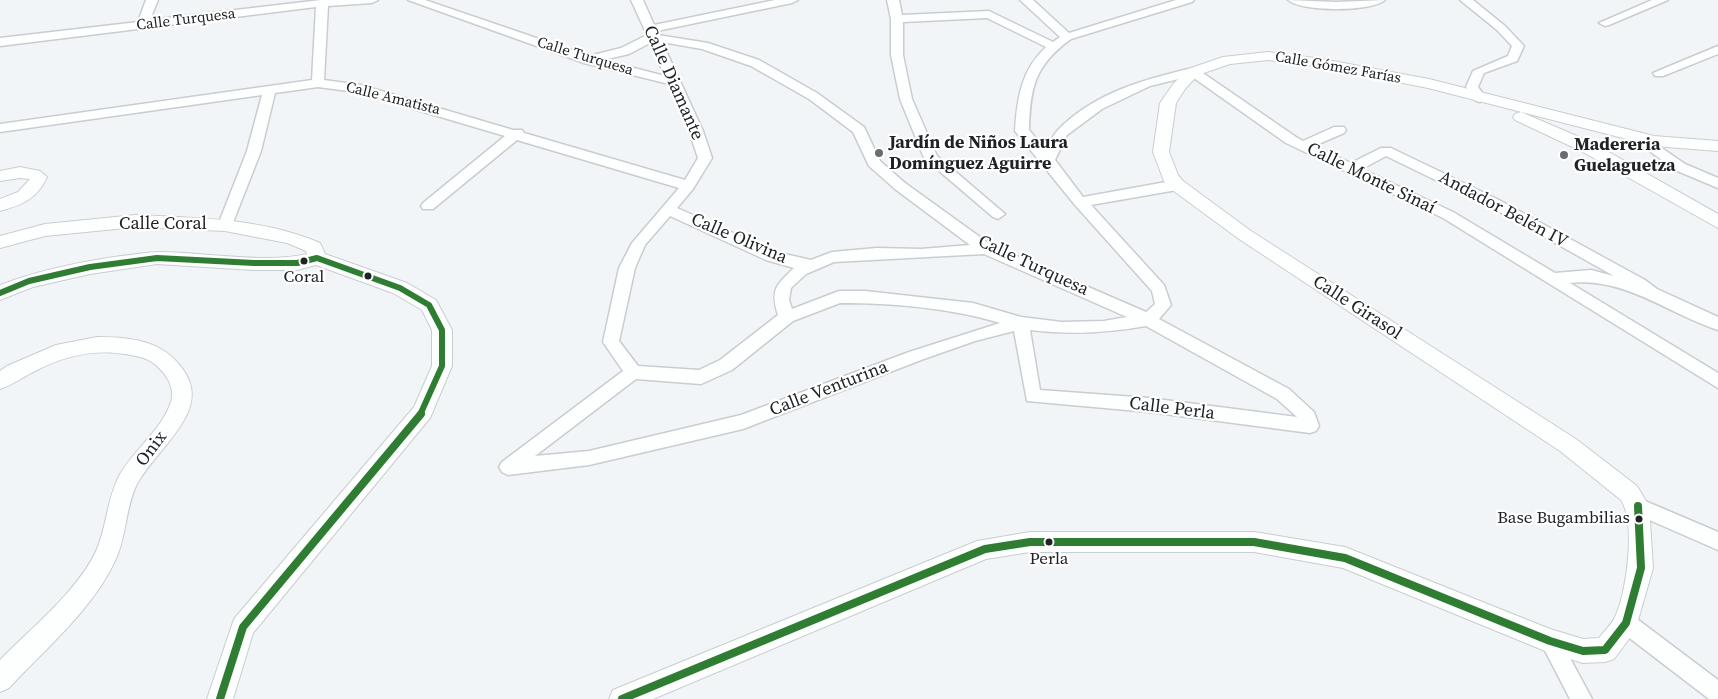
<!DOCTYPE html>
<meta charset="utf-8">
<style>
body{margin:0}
canvas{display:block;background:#f2f5f8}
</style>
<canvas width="1718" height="699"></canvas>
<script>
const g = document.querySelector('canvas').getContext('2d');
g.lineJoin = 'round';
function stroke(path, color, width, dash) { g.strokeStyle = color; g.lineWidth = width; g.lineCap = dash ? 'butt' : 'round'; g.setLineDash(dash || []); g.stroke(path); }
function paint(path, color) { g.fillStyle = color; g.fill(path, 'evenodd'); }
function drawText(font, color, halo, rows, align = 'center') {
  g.font = font + ' "Source Serif 4",serif'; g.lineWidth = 4.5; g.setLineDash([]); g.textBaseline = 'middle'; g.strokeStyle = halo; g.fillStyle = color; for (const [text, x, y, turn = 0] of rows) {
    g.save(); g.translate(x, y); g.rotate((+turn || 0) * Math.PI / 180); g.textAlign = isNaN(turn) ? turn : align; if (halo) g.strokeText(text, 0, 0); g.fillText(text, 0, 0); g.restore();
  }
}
const minor = new Path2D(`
 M146,0h12l-8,20 171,-20h57l-6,3 -44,3 -4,74 37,5 152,45h9l2,3 161,47 13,-22 -9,-27 -20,-47 -85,-21 -176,-63h17l164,56 32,-8 26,-13 -16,-35h12l11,25 121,-25h23l-6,3 -135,28 1,4 50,8 51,17 58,33 47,34 16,34 25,22 86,62 155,67 9,-8 -3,-13 -77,-86 -60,-74c2,-32 6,-61 31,-84l-59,-29 -84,4v33l9,44 25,57 68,58 -7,5 -5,-2 -69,-59 -24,-59 -9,-44v-36l-4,-19h12l3,15 87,-4 64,31 7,-5 -40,-37h13l36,33 107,-33h18l-2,2 -121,37c-36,26 -41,48 -42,91l17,20c4,-6 7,-15 12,-20 36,-37 87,-51 135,-62l4,1 99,68 7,4 31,-14h10l2,3 -2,3 -30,13 37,17 30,-15h10l108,52 146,80 12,9 61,28v13c-50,-16 -92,-53 -148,-47l148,90v15l-275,-170 -157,-75 -95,-67 -41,10 -48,23 -35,26 -12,25 28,37 94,-17 5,2 2,3 -7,5 -86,15 73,80 7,20 -12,14 130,70 25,23 5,14 -3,5 -6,2 -161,-21 -122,-11 -13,-70 -39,10 -54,19 -178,69 -154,36 -81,10 -6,-3 -3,-5 3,-5 121,-91 -20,-29 16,-74 13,-25 47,-55 -162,-48 -84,69h-10l-2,-3 2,-3 82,-67 -149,-44 -38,-5 -43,6 -14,58 -29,74 -7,5 -7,-5 29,-74 15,-56 -262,37v-8l312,-44 4,-73 -316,39v-8l138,-16zM662,42l40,7 49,17 58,33 44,33 16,34 26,23 75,56 -49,4 -44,-1 -45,4 -21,8 -35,-8 -99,-44 16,-19 19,-31 -9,-27zM650,43l15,33 -62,-16 26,-6zM1386,156l103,50 125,70 -23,-6 -36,3 -102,-61 -91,-43zM670,216l96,44 28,8c-18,17 -24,22 -16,47l-58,45 -21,10 -61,-4 -19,-25 16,-73 10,-23zM984,254l143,63 -23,4 -42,1 -41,-5 -48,-14 -108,-12h-26l-47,18 -3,-9 2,-12 15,-14 28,-12zM840,303c51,0 111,5 160,20l-91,29 -168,63 -152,36 -54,5 101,-77 65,5 31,-14 61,-49zM1146,326l131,73 20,18 -148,-19 -109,-8 -10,-60c40,5 76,3 116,-4z
 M1288,0l48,2 49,-2c-13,12 -84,12 -97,0z
 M1460,0h13l32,26 19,20 -7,15 -33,12 -6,14 8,11 -6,4 -4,-1 -10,-14 7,-16 35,-15 4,-10 -15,-16z
 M1652,0h16l-59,25 -4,1 -6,-3z
 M1718,46v8l-55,22h-8l-2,-3z
 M1640,133l45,31 33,14v10l-43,-18 -40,-30 -2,-3 2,-3z
 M1638,498l80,34v18l-87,-38 -2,-6 2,-6z
 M1626,613l7,3 85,64v19h-9l-90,-69 -3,-7 3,-7z
 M1550,631l7,3 35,65h-22l-30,-58 3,-7z`);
const tertiary = new Path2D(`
 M1268,52l54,7 107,20 225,57 64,5v10l-64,-5 -226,-58 -106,-21 -54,-7 -38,4 -32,11 -13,14 -9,14 -7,49 9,23 5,6 68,50 325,208 61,47 12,20 4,62 -18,63 -21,28 -9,3 -22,1 -33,-10 -207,-85 -89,-16h-224l-44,7 -333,140h-44l4,-9 364,-149 53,-9h224l91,15 205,82 33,10 16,-1c5,-7 13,-14 16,-21 12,-25 21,-94 6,-117l-61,-49 -321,-212 -68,-50 -7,-8 -11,-29 7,-49 14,-20 14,-14 35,-12z
 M1521,112l72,31 125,71v14l-137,-77 -66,-31 -2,-3 2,-3z
 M20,167l20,4 7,6c-10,22 -25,28 -47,34v-12l18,-7 12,-13 -10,-1 -20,3v-10z
 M136,215c62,3 126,3 184,28l5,11 82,29 29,17 16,30v36l-22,52 -177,215 -20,66h-26l27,-80 180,-212 18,-41v-36l-10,-20 -29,-17 -77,-28 -19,5h-43l-97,-6 -67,10 -57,13 -33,13v-15c39,-15 80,-23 121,-29 13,-1 26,-4 38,-4 43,0 107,12 148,2l-1,-3 -19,-8 -62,-12 -89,-4 -91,9 -45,12v-12l45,-12z
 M97,337c37,0 69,4 89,37 9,16 7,31 -2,46 -13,23 -34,41 -47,64 -12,24 -10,53 -22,77 -23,49 -69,87 -106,127l-9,4v-32c31,-32 79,-70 97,-111 10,-24 10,-50 22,-73 14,-26 42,-45 52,-74 4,-13 -3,-25 -12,-34 -9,-10 -21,-12 -34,-14 -31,-5 -61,2 -88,16 -13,6 -24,15 -37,19v-18l7,-5 49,-21z`);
stroke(minor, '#cacdd0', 3);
stroke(tertiary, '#cacdd0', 2);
paint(minor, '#fdfefe');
paint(tertiary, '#fdfefe');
stroke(new Path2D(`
 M0,293l29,-12 61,-14 67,-9 97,5h43l20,-5 83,30 29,17 13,25v36l-22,49`), '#2e7d32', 6);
stroke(new Path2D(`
 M220,699l23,-72 178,-213
 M622,699l363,-150 45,-7h224l91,16 205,83 33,10 22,-1 21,-27 15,-55 -3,-62`), '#2e7d32', 8);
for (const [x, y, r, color] of [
 [879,153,5,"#6a6c6f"],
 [1564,155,5,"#6a6c6f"],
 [304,261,4.5,"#202325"],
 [368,276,4.5,"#202325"],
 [1639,519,4.5,"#202325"],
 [1049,542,4.5,"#202325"]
]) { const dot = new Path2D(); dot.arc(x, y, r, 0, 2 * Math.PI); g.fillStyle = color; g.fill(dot); stroke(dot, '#fff', 2); }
drawText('15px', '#202325', '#fff', [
 ["Calle Turquesa",186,20,-7],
 ["Calle Turquesa",585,57,17],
 ["Calle Gómez Farías",1338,68,10],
 ["Calle Amatista",393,99,14]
]);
drawText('17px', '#202325', '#fff', [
 ["Coral",304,278],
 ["Base Bugambilias",1630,519,"right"],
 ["Perla",1049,560]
]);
drawText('18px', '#202325', '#fff', [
 ["Calle Diamante",673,83,66],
 ["Calle Monte Sinaí",1371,179,26],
 ["Andador Belén IV",1503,210,28],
 ["Calle Coral",163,224],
 ["Calle Olivina",739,239,23],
 ["Calle Turquesa",1033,266,25],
 ["Calle Girasol",1357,308,33],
 ["Calle Venturina",829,389,-21],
 ["Calle Perla",1172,409,7],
 ["Onix",152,449,-53]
]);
drawText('bold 18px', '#202325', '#fff', [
 ["Jardín de Niños Laura",889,143],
 ["Domínguez Aguirre",889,164],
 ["Madereria",1574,145],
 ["Guelaguetza",1574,166]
], 'left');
</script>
